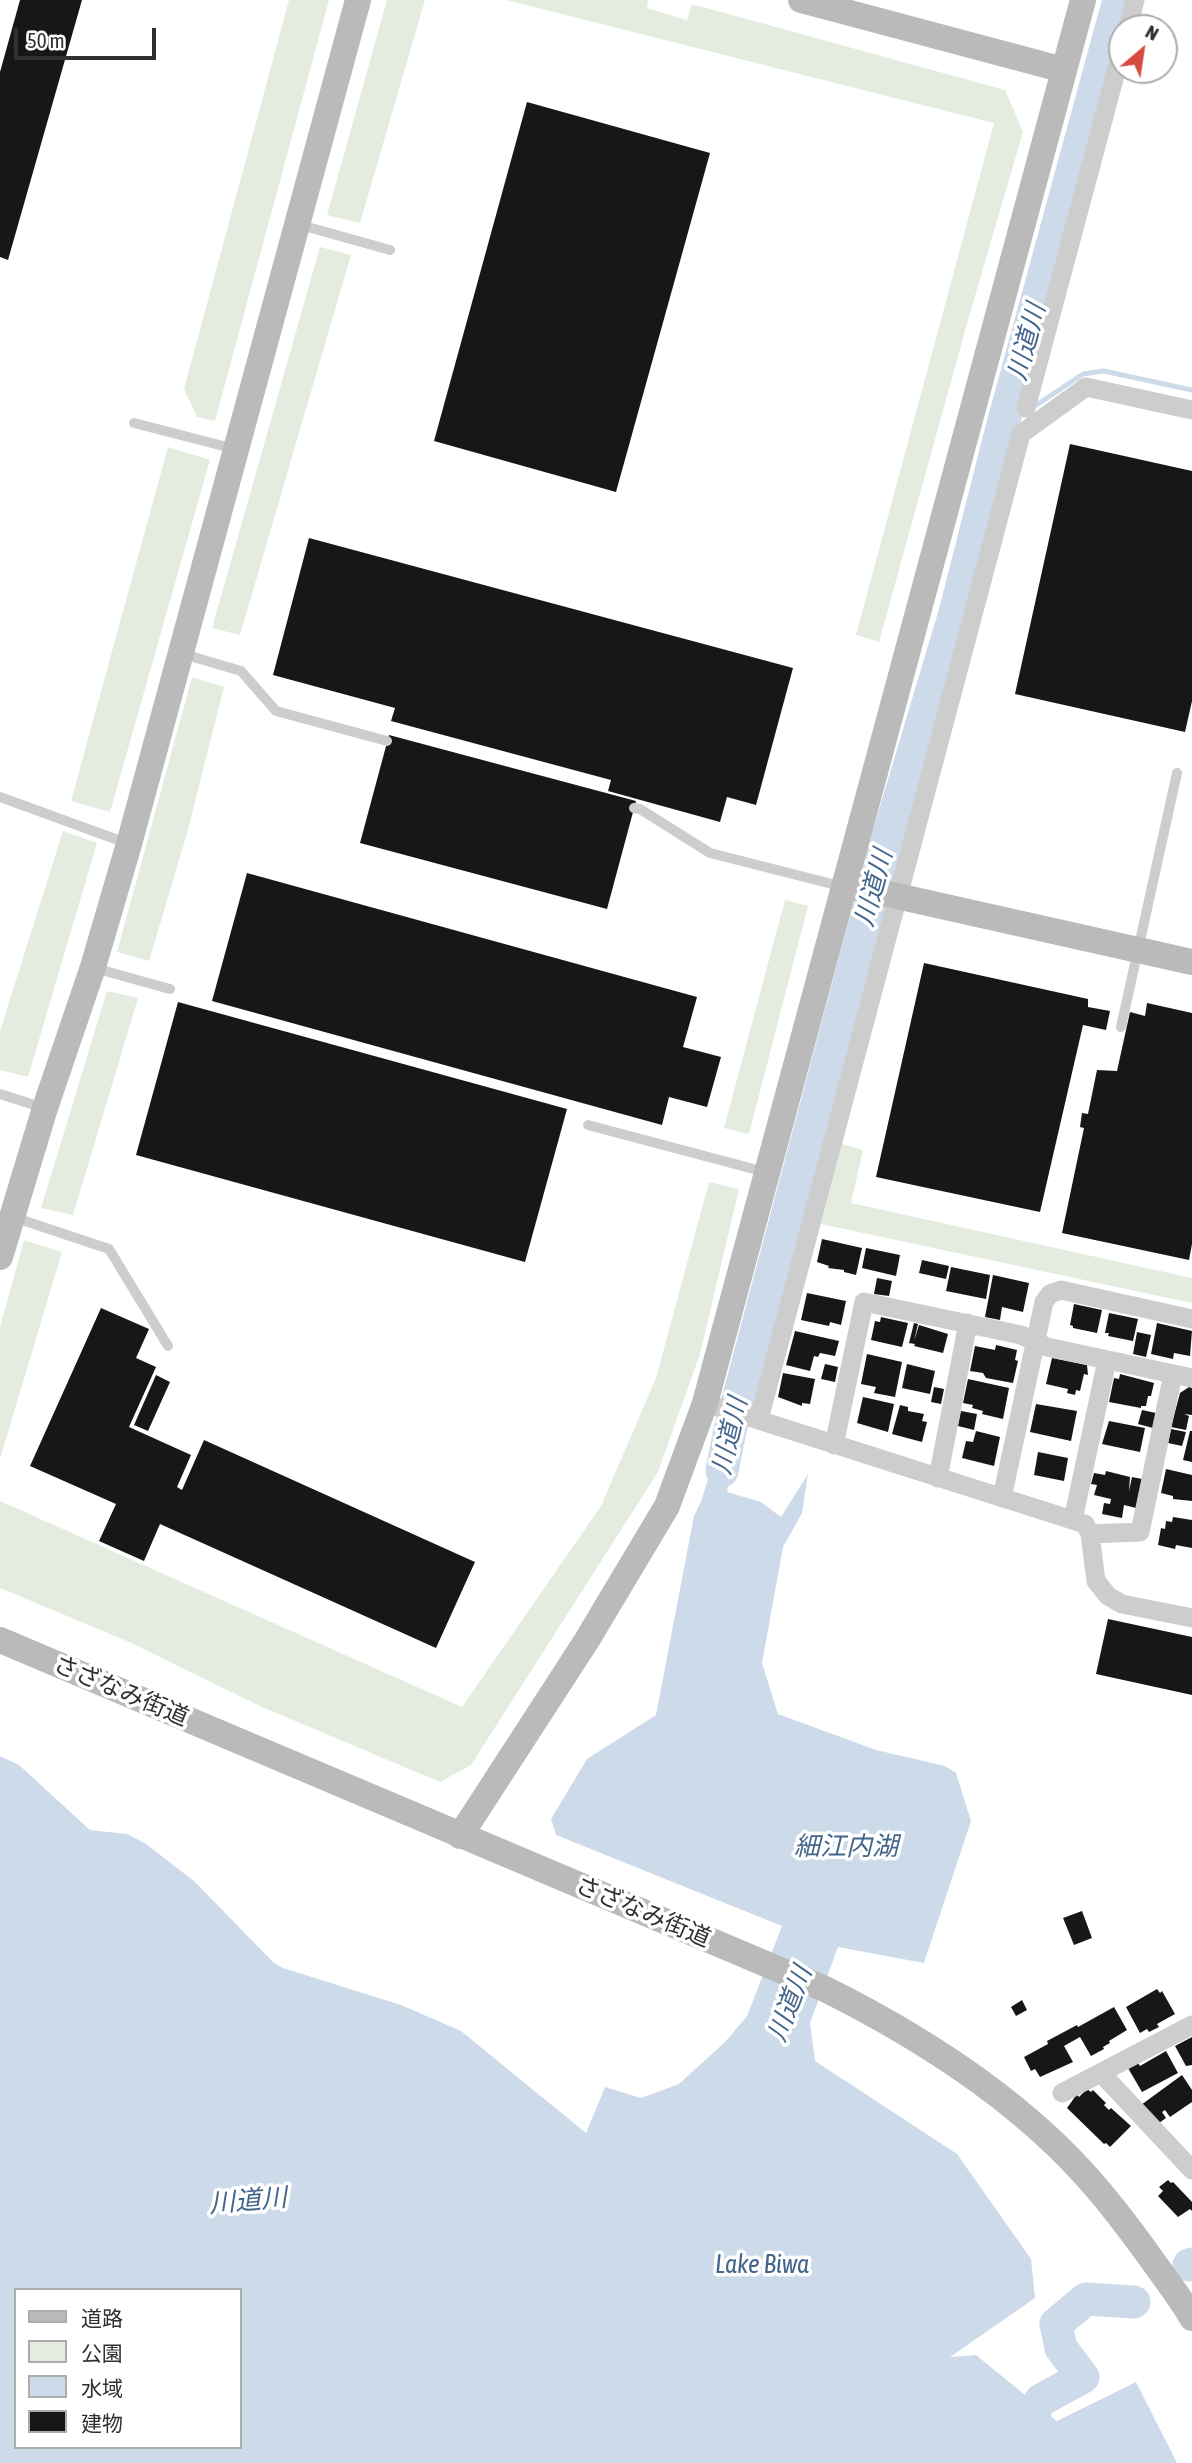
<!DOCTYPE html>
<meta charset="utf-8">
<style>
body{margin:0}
#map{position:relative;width:1192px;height:2463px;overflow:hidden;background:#fff;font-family:"Asap Condensed","Noto Sans JP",sans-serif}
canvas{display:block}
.legend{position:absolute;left:14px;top:2288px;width:228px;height:161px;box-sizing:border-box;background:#fff;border:2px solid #acacac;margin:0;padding:9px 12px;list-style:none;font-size:21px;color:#303030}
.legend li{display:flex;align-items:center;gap:14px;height:35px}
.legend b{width:35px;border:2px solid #acacac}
.north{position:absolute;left:1108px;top:14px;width:70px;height:70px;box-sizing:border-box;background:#fff;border:2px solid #acacac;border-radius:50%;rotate:29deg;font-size:19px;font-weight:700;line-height:28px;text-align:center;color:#303030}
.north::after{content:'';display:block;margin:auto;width:24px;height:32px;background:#d74b41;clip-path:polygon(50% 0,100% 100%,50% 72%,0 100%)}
.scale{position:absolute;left:14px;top:28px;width:142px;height:32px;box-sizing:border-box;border:4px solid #303030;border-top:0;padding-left:9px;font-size:21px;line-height:24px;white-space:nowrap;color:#303030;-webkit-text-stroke:5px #fff;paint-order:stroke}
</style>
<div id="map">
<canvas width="1192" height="2463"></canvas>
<ul class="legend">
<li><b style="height:9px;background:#bababa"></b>道路</li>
<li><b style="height:19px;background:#e4ecdf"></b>公園</li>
<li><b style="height:19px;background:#cddaea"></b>水域</li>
<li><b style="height:19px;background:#171717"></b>建物</li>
</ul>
<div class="north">N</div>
<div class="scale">50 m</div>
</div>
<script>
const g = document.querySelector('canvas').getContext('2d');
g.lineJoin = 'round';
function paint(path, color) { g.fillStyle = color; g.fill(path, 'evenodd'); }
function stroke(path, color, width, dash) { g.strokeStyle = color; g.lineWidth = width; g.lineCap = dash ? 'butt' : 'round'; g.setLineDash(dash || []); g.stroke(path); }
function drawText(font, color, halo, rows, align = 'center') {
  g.font = font + ' "Asap Condensed","Noto Sans JP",sans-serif'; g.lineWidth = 7; g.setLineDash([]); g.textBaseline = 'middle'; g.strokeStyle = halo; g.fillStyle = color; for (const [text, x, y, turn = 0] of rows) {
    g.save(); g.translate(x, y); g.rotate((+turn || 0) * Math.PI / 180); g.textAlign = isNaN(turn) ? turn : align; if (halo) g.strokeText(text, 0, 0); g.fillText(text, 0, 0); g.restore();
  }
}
paint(new Path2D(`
 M289,0h40l-114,421 -18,-4 -13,-28z
 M387,0h38l-65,223 -33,-8z
 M506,0h142l-1,8 40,12 5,-16 313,86 18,42 -55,188 -89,322 -23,-7 138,-512z
 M320,247l31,8 -111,380 -28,-7z
 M168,447l42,13 -100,352 -39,-11z
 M192,677l32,10 -36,143 -39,131 -32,-9z
 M63,831l34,12 -69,234 -28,-7v-39z
 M785,900l23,6 -59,228 -25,-6z
 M107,991l31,7 -65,217 -32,-7z
 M842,1144l21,6 -12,53 341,75v25l-371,-79z
 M709,1182l30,7 -39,165 -42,118 -187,293 -31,17 -178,-75 -133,-65 -129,-54v-87l462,206 139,-201 55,-128z
 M24,1240l38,12 -62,207v-132z`), '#e4ecdf');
paint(new Path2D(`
 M724,1425l15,3 -12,64 34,10 20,15 27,-43 -6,39 -19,34 -21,116 16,51 98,36 69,16 11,7 15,48 -47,142 -86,-16 -28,76 5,38 142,93 74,105 4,39 -85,59 26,-2 81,66 79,-39 41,81h-1177v-707l19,9 71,65 37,4 19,10 48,37 79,81 10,6 118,37 60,26 125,102 19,-46 36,11 38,-14 46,-42 22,-26 35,-90 -226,-91 -5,-16 36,-60 69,-44 38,-199 8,-17zM16,2290h224v157h-224z`), '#cddaea');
stroke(new Path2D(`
 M1032,408l51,-34 21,-3 88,19
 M1002,428l22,-15`), '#cddaea', 5);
stroke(new Path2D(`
 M722,1471l8,-41 158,-593 67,-224 47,-185 117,-428
 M1189,2265l3,-1
 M1010,2437l8,-1 23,-36 42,-23 -22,-29 -5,-24 30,-25 48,3`), '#cddaea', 33);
paint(new Path2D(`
 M20,0h62l-74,260 -8,-3v-185z
 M527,102l183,51 -94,339 -182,-51z
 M1070,444l122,27v230l-7,31 -170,-38z
 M309,538l484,130 -37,137 -29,-8 -7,25 -112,-31 3,-11 -220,-59 4,-13 -122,-33z
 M389,735l247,66 -29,108 -247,-66z
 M247,873l450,124 -14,50 38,10 -14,50 -38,-10 -7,28 -450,-124z
 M924,963l164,36v8l22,4 -4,19 -23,-5 -43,187 -164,-35z
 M178,1002l389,107 -42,153 -389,-107z
 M1147,1003l45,10v231l-3,16 -127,-27 22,-105 -4,-1 2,-14 6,1 9,-44 20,1 13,-59 15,4z
 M822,1239l40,9 -6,27 -12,-3v-2l-16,-2 1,-2 -12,-4z
 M866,1248l34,7 -4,21 -34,-8z
 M922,1260l27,6 -3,13 -27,-6z
 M951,1267l39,8 -4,24 -40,-8z
 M993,1275l36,8 -6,29 -21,-5 -2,13 -15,-3z
 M877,1278l15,3 -3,15 -15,-2z
 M807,1293l39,8 -5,24 -11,-3 -1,4 -28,-6z
 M1074,1304l28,6 -5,23 -24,-5v-2l-3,-1z
 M101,1308l48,21 -13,29 20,9 -27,60 62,28 -14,32 5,3 22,-50 271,122 -39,86 -276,-124 -16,37 -45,-20 17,-37 -86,-38z
 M1109,1313l29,6 -5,22 -25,-5 1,-3h-4z
 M881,1317l27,6 -6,24 -31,-7 4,-19 5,1z
 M914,1323l4,1 -4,17 5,-16 29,9 -5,19 -29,-7 1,-2 -6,-1z
 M1157,1323l35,8 -2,25 -16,-3 -1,6 -22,-5z
 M795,1331l44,10 -4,15 -15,-3 -2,4 -4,-1 -4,15 -24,-6z
 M1137,1332l14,3 -5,22 -13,-3z
 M996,1345l21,5 -2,10 3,1 -5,22 -27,-5 -3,-5 -13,-2 5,-25 20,4z
 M867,1354l35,8 -7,35 -21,-4 2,-6 -15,-3z
 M1052,1358l35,7 1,10 -4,-1 -4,17 -4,-1 -1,5 -8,-2 1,-4 -22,-5z
 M825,1364l13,3 -3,15 -14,-3z
 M907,1364l28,7 -5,23 -28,-6z
 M783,1373l32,6 -5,25 -8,-1v3l-24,-9z
 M1120,1374l34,9 -3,13h-3l-2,10h-5v2l-32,-6 5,-24 5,1z
 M156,1375l14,7 -22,49 -14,-6z
 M968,1379l41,9 -6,31 -21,-5 1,-3 -11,-3 1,-3 -10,-2z
 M934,1387l10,2 -3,15 -10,-2z
 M1189,1387l3,1v27l-8,-1 5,2 -3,14 -15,-3 9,-34z
 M863,1397l31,7 -6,28 -31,-9z
 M1036,1404l41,7 -6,30 -41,-9z
 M900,1405l8,2v4l16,3 -2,7 5,1 -5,20 -30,-8z
 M1142,1410l14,3 -3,15 -15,-4z
 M961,1411l16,3 -3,16 -16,-4z
 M1109,1421l36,7 -5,24 -38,-8z
 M1171,1429l15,3 -4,14 -14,-3z
 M976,1431l24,6 -6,29 -32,-8 4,-17 7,1z
 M1190,1431h2v31l-9,-2z
 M1038,1452l30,6 -4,23 -30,-6z
 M1166,1469l26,6v26l-19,-2v-3l-12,-3z
 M1106,1471l24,6 -1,14 3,-14 10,2 -6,29 -12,-3 -2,13 -20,-4 2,-11 6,1 1,-5 -17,-4 3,-10 -6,-1 3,-11 11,2z
 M1173,1517l19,3v28l-16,-3 -1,4 -17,-4 3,-17 4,1 1,-8 6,1z
 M1108,1619l84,18v58l-96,-21z
 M1082,1911l10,27 -18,7 -11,-27z
 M1157,1989l3,4 2,-2 13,23 -18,10 2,3 -10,5 -2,-3 -7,4 -14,-26z
 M1022,2000l5,10 -11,6 -5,-9z
 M1114,2007l13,23 -18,11 1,2 -7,4 1,2 -13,7 -11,-19 -16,9 9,16 -33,15 -5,-8 -4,2 -7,-14 24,-13 -1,-3 30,-16 1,2z
 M1192,2037v28l-6,1 -11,-20z
 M1166,2051l12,22 -36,19 -14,-24 10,-5 2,3z
 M1182,2075l10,15v12l-22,15 -5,-7 -3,2 4,6 -7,5 -18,-18z
 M1087,2089l4,3 2,-2 13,13 -2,2 5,5 2,-2 20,18 -21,21 -4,-4 -2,1 -37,-36 10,-14 2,3z
 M1168,2180l3,3 2,-1 19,20v9l-2,-2 -12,8 -20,-21 5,-5 -4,-4z`), '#171717');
stroke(new Path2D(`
 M297,224l93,26
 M134,423l101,26
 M180,653l61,18 35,40 111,30
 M0,797l129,47
 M634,808l6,1 70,44 134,34
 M94,968l76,21
 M1121,1027l56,-254
 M0,1094l44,14
 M588,1125l177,47
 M13,1217l96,32 59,97`), '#cdcdcd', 10);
stroke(new Path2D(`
 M1128,28l7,-28
 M1026,408l96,-359
 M705,1403l380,121 5,10 6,47 12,15 14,8 70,14
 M759,1419l262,-985 65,-47 106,23
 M834,1445l30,-143 157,33 26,12 145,31
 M938,1478l30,-155
 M1002,1498l42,-196 6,-8 11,-4 131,29
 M1073,1520l34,-160
 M1090,1534l50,-2 33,-158
 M1101,2073l91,97
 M1062,2093l130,-68`), '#cdcdcd', 19);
stroke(new Path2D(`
 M801,0l263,70
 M845,887l16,1 331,74
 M0,1257l45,-149 48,-141 36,-123 229,-844
 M0,1640l825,349c98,49 197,112 269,196 20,23 38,47 56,72 14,20 30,40 42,61
 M460,1836l127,-196 80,-134 38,-103 378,-1403`), '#bababa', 26);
drawText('24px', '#303030', '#fff', [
 ["さざなみ街道",121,1691,23],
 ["さざなみ街道",643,1912,23]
]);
drawText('italic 26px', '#44668c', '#fff', [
 ["川道川",1027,342,-75],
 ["川道川",874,888,-75],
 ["川道川",730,1436,-77],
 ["細江内湖",846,1847],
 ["川道川",790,2004,-69],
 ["川道川",248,2201,-5],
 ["Lake Biwa",762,2265]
]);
</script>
